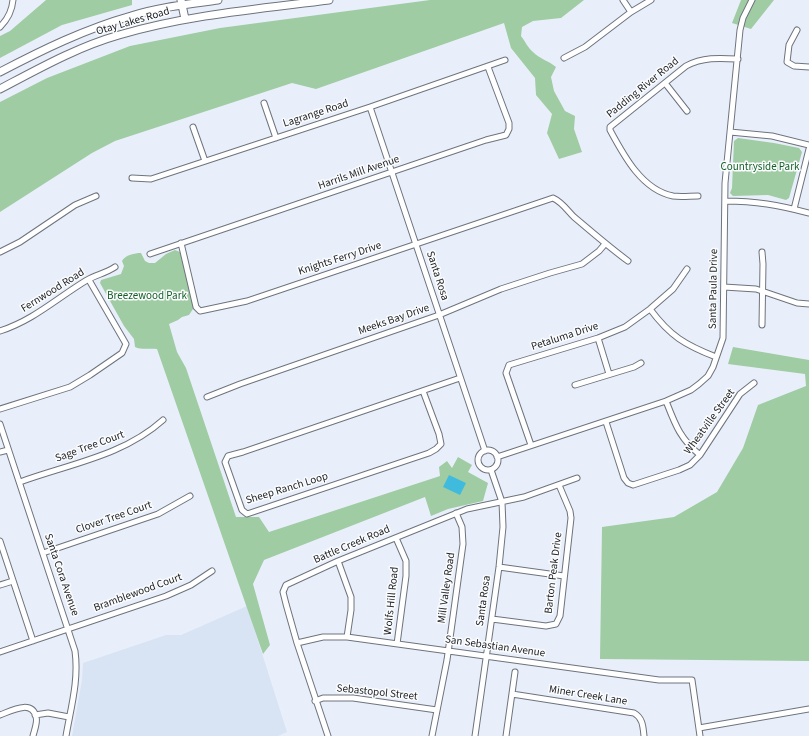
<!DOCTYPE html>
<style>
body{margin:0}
canvas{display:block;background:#e8effa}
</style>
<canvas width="809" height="736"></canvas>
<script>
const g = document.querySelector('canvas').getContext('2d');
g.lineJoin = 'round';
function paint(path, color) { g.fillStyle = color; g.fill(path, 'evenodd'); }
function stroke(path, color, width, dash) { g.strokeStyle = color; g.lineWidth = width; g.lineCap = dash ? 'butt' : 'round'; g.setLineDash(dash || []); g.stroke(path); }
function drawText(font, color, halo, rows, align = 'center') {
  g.font = font + ' "Source Sans 3",sans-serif'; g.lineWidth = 3; g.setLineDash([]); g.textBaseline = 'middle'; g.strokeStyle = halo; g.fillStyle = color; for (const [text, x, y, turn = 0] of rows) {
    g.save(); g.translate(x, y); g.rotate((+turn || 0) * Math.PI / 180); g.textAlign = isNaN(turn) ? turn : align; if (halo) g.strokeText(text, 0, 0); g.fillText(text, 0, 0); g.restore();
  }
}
paint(new Path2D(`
 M247,606l40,126 -9,4h-206l10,-56 1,-17 83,-28h15z`), '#d8e4f4');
paint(new Path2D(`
 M46,0h86v5l-70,20 -62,33v-22l10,-5z
 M430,0h154l-23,18 -28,3 -11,6 -1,9c4,5 7,12 12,16 7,7 16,9 23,15l-5,10 3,14 11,20 10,5 -1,13 8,23 -23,7 -12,-26 5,-19 -16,-19 -1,-17 -24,-30 -7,-25 -188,66 -24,-6 -177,58 -23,12 -92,59v-110l47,-24 83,-32 90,-18z
 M741,0h33l-23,29 -19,-6z
 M738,138l36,5 25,5 3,4 -13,46 -3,2 -18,-5 -35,1 -3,-3 2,-5 2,-47z
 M175,250l5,2 14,54 -1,3 -4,6 -7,2 -4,3 -9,4 8,28 9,16 50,149h23l10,15 171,-56 -1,-9 8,-6 5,7 6,-11 14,8 -4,7 20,11 -5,18 -35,8 -17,7 -6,-19 -161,63 -11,24 17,61 -7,9 -106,-305c-7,-1 -16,1 -22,-2l-1,-8 -10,-13 -24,-43 1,-3 20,-6 3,-8 -2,-5c3,-6 13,-8 19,-8l4,8 4,2h6l11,-9z
 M733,347l76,13v301l-209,-2 2,-132 72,-10 43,-25 26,-44 15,-43 48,-19 -1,-12 -77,-10z`), '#a0cca4');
paint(new Path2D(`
 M449,475l17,8 -6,12 -17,-8z`), '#40bbdd');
const minor = new Path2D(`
 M623,0l8,12
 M0,27c8,-8 12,-16 13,-27
 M797,30l-8,15 -2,17 7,4 15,1
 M564,58l21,-11 46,-35 20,-12
 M665,83l22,28
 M264,103l12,35
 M370,107l115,344
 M193,127l12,34
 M730,132l42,4 37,9
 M132,178l19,1 219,-72 135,-47
 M698,196c-8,0 -17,1 -25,0 -31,-6 -49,-40 -63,-66v-3l76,-61c17,-9 33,-8 52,-7
 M725,201c31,0 53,4 84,12
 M794,209l15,-60
 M181,243l15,64 4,4 47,-10 306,-103c9,4 14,12 21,19 18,15 35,30 54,44
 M0,252l20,-10 55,-37 21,-9
 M150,254l336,-114 20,-5 3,-6v-6l-21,-56
 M724,287l32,2 41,14 12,1
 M650,309c20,27 35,36 66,48
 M762,325l1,-61 -1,-12
 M0,331c34,-11 57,-33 87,-51 9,-5 19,-7 28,-13
 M598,338l11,36
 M575,385l59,-18 7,-4
 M423,391l16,43 2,10 -5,5 -7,4 -182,61 -5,-4 -17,-48 3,-6 15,-4 217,-74
 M207,397l33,-13 199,-69 62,-26 49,-16 32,-9 17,-13 6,-7
 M666,401c9,23 14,38 34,54
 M0,409l70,-22 20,-12 32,-22 4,-9 -37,-64
 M606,422l18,56 4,5 5,2 46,-15 11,-5 10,-10 40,-61 14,-11
 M0,424l75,227c4,29 -4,56 -9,85
 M531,445l-25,-72 3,-8 89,-27 27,-11 25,-18 23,-20 14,-20
 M478 460a10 10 0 1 1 20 0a10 10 0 1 1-20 0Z
 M0,452l8,-2
 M497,457l169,-56 25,-11 8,-6 9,-8 5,-9 10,-29 2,-155 15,-153 3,-12 9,-18
 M20,482c49,-18 103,-26 143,-62
 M396,538l10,23v15l-9,68
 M0,541l33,100
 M43,553l115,-39 32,-18
 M338,561l13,36v13l-4,27
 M499,567l65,9
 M0,585l13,-4
 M492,619l54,7 10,-2 4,-8 11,-98 -1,-7 -11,-26
 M297,643l26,-6h24l312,43h33l8,56
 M0,652l166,-56 25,-11 21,-14
 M512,694l122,19c9,5 9,14 10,23
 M315,701l8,-3h30l84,12
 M0,715c11,-4 32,-16 36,2 2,5 -2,14 -3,19
 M35,715l13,-2 21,4
 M699,728l110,-19
 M328,736l-31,-93 -11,-39 -3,-12 3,-7 52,-24 129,-52 57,-12 53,-19
 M432,736l15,-76 16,-116 -1,-17 -6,-14
 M475,736l24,-169 4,-40 -1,-25 -11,-32
 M506,736l9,-64`);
const major = new Path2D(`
 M181,0l4,19
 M0,72c42,-22 85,-43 131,-56 29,-9 58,-12 87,-16
 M0,89c38,-20 77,-42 119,-54 68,-20 139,-26 210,-35`);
stroke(minor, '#6e747d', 7);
stroke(major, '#6e747d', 9);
stroke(minor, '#fff', 5);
stroke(major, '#fff', 7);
drawText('11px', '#212427', '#fbfcfe', [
 ["Otay Lakes Road",133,22,-16],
 ["Padding River Road",643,88,-39],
 ["Lagrange Road",316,114,-18],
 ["Harrils Mill Avenue",359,173,-19],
 ["Knights Ferry Drive",340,259,-18],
 ["Santa Rosa",437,276,72],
 ["Santa Paula Drive",714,289,-89],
 ["Fernwood Road",53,291,-32],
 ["Meeks Bay Drive",394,320,-19],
 ["Petaluma Drive",565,337,-18],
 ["Wheatville Street",710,422,-54],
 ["Sage Tree Court",90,447,-20],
 ["Sheep Ranch Loop",287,489,-17],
 ["Clover Tree Court",114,518,-19],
 ["Battle Creek Road",352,545,-23],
 ["Barton Peak Drive",554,573,-83],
 ["Santa Cora Avenue",61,575,71],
 ["Mill Valley Road",447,588,-82],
 ["Bramblewood Court",138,593,-20],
 ["Wolfs Hill Road",392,601,-84],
 ["Santa Rosa",484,601,-82],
 ["San Sebastian Avenue",495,647,8],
 ["Sebastopol Street",377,693,6],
 ["Miner Creek Lane",588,696,9]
]);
drawText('11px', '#125f25', '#fbfcfe', [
 ["Countryside Park",760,168],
 ["Breezewood Park",147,297]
]);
</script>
